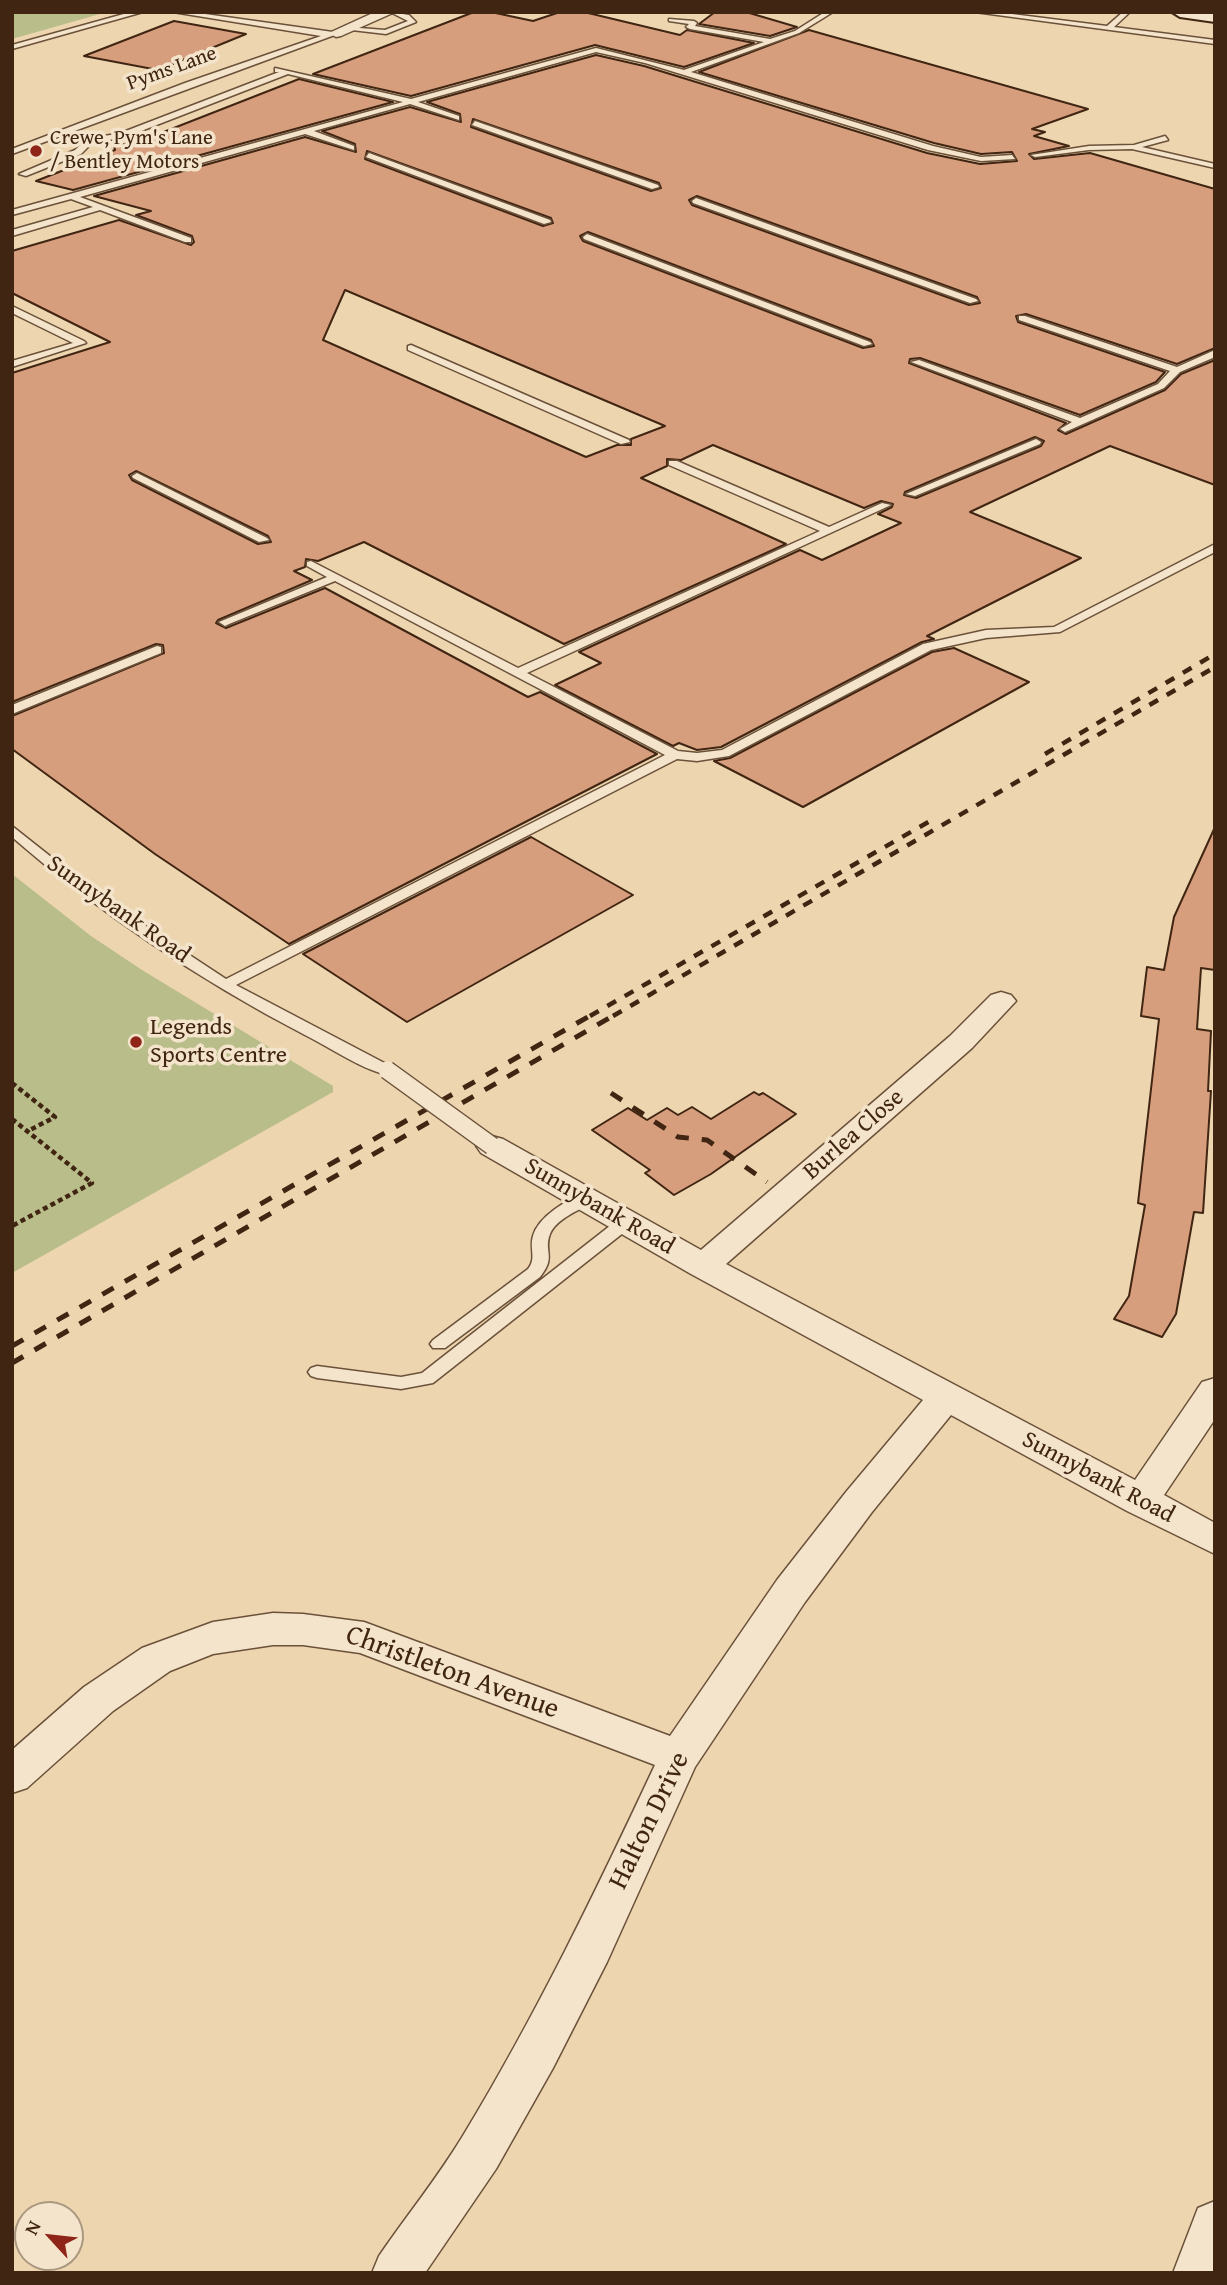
<!DOCTYPE html>
<style>
body{margin:0}
#map{position:relative;width:1227px;height:2285px;overflow:hidden;background:#ecd5af;font-family:"Gentium Book Plus",serif}
canvas{display:block}
.frame{position:absolute;inset:0;border:14px solid #402512;pointer-events:none}
.north{position:absolute;left:14px;top:2201px;width:70px;height:70px;box-sizing:border-box;background:#f3e4cb;border:2px solid #ab9881;border-radius:50%;rotate:297deg;font-size:19px;font-weight:700;line-height:28px;text-align:center;color:#402512}
.north::after{content:'';display:block;margin:auto;width:24px;height:32px;background:#8f2418;clip-path:polygon(50% 0,100% 100%,50% 72%,0 100%)}
</style>
<div id="map">
<canvas width="1227" height="2285"></canvas>
<div class="frame"></div>
<div class="north">N</div>
</div>
<script>
const g = document.querySelector('canvas').getContext('2d');
g.lineJoin = 'round';
function paint(path, color) { g.fillStyle = color; g.fill(path, 'evenodd'); }
function stroke(path, color, width, dash) { g.strokeStyle = color; g.lineWidth = width; g.lineCap = dash ? 'butt' : 'round'; g.setLineDash(dash || []); g.stroke(path); }
function drawText(font, color, halo, rows, align = 'center') {
  g.font = font + ' "Gentium Book Plus",serif'; g.lineWidth = 7; g.setLineDash([]); g.textBaseline = 'middle'; g.strokeStyle = halo; g.fillStyle = color; for (const [text, x, y, turn = 0] of rows) {
    g.save(); g.translate(x, y); g.rotate((+turn || 0) * Math.PI / 180); g.textAlign = isNaN(turn) ? turn : align; if (halo) g.strokeText(text, 0, 0); g.fillText(text, 0, 0); g.restore();
  }
}
paint(new Path2D(`
 M12,12h95l-95,27z
 M12,874l79,62 51,34 191,116v6l-321,181z`), '#b9bd8a');
const building = new Path2D(`
 M474,12h17l42,9 27,-9h24l96,23 7,-5 67,13 -70,24 -89,-22 -184,51 -98,-22z
 M715,12h31l51,15 -27,9 -71,-12z
 M174,21l72,13 -88,36 -74,-14z
 M809,30l279,79 -56,20 13,3 -11,4 35,10 -40,8 5,5 56,-6 125,36v159l-38,16 -151,-50 -10,2 2,6 147,50 -9,10 -76,33 -160,-57 -10,1 -1,4 157,60 -8,7 8,4 99,-44 16,-16 34,-14v125l-105,-39 -140,66 111,46 -154,78 7,3 -12,3 -201,105 -24,3 -18,-7 -6,3 -118,-61 46,-22 -22,-11 221,-102 22,10 79,-37 -23,-9 14,-7 1,-3 -12,-3 -17,7 -151,-63 -32,15 -14,-1v7l-26,12 145,66 -222,100 -200,-102 -46,19 -12,-2 -1,8 -11,4 18,9 -94,40 -2,3 10,5 99,-40 203,109 12,-5 117,62 -368,190 -134,-90 -143,-105v-33l152,-63 -1,-8 -7,-1 -144,58v-329l98,-31 -98,-49v-42l107,-31 72,25 3,-3 -2,-6 -56,-21 15,-4 -57,-15 211,-59 51,15 -1,-8 -33,-13 88,-24 51,15 -1,-8 -33,-12 169,-47 48,11 283,87 53,11 37,-3 -5,-9 -31,2 -47,-11 -235,-71zM473,119l186,64 2,5 -10,3 -180,-64zM367,151l184,67 2,5 -10,3 -178,-67zM697,196l280,101 3,6 -11,2 -277,-100 -3,-5zM588,232l283,108 3,6 -11,2 -280,-107 -3,-5zM345,290l320,136 -34,13v6h-14l-31,12 -263,-117zM1035,437l9,4 -3,5 -125,52 -12,-3 1,-3zM136,471l132,65 3,6 -13,2 -126,-64 -3,-5z
 M299,79l94,23 -320,88 -37,-9 79,-31 -1,-4 24,-4z
 M954,648l75,34 -226,125 -89,-46 16,-3 202,-106z
 M1215,827v143l-14,-2 -4,61 14,2 -3,60h3l-8,122 -9,-1 -18,102 -14,23 -48,-18 15,-23 16,-91 -7,-2 21,-184 -18,-3 6,-49 17,3 10,-53z
 M531,837l102,58 -226,127 -104,-68z
 M754,1092l5,3 4,-2 33,21 -85,60 -37,21 -29,-22 5,-3 -58,-40 36,-22 19,12 20,-12 11,7 14,-8 19,12z`);
paint(building, '#d79e7d');
stroke(building, '#402512', 2);
const lane = new Path2D(`
 M131,12h12l-131,37v-4z
 M173,12h18l149,21 -328,121v-5l173,-66 136,-47z
 M390,12l19,3 7,7 -30,12 -43,-5 4,-2 38,3 23,-9z
 M825,12h8l-34,21 -108,39 242,74 48,11 31,-2 3,4 -34,2 -53,-11 -283,-87 -49,-11 -178,50 41,14v4l-49,-16 -96,27 40,15v4l-49,-16 -225,63 111,41v4h-6l-85,-32 -88,26v-6l81,-23 -22,-8 -59,16v-5l391,-108 -115,-28 -165,64 -30,4 -12,12 -55,22 -7,-2 56,-24 13,-12 30,-4 161,-62h-4v-4l136,31 185,-51 88,22 80,-28 -74,-13 -4,-2 3,-3 -20,-3v-2l25,2 3,2 -2,3 75,13 25,-8z
 M975,12h21l111,14 16,-14h7l-16,15 101,13v4z
 M475,121l183,64 1,2 -7,2 -180,-64z
 M1165,136l3,4 -26,7 73,17v4l-83,-19 -43,1 -54,7 -4,-2 58,-9 45,-1z
 M369,153l181,67 1,2 -7,2 -178,-67z
 M696,198l280,101 2,2 -8,2 -277,-100 -1,-2z
 M587,234l283,108 2,2 -8,2 -280,-107 -1,-2z
 M12,306l72,35 2,2 -74,24v-6l61,-18 -61,-30z
 M1019,316h6l152,51 38,-17v7l-35,15 -16,16 -99,44 -5,-3 12,-7 -161,-60 8,-2 161,58 78,-34 12,-13 -151,-51z
 M411,345l218,95 1,2 -9,2 -213,-94v-4z
 M1036,439l5,3 -1,2 -125,52 -9,-2z
 M669,461h8l152,66 53,-24 9,2 -364,168 151,78 19,2 25,-3 201,-106 63,-14 68,-3 161,-83v8l-155,80 -74,6 -55,12 -202,106 -32,5 -20,-2 -441,226 156,82 3,3 -3,3 -5,2c-28,-7 -56,-27 -82,-40 -105,-55 -203,-120 -293,-198v-11l91,72 123,81 439,-224 -330,-174 -106,43 -4,2 -6,-4 108,-45 -20,-11v-4l4,-1 207,107 302,-137 -151,-66z
 M137,473l130,65 2,2 -10,2 -126,-64 -1,-2z
 M157,646l4,1v6l-149,61v-9z
 M585,1194l8,5 -2,4c-13,8 -35,16 -41,31 -7,18 7,22 -10,43l-95,71h-12l-3,-4 3,-4 95,-71c9,-11 1,-20 5,-33 5,-19 34,-37 52,-42z
 M626,1217l6,1 2,4 -2,4 -199,157 -32,6 -84,-11 -6,-2 -3,-4 3,-4 6,-2 84,11 21,-4 198,-155z`);
const street = new Path2D(`
 M375,12h20l-54,24 -5,1 -7,-4z
 M1001,992l10,3 5,6 -44,47 -246,216 409,216 67,-98 13,-4v41l-51,76 51,28v31l-88,-43 -176,-96 -79,97 -67,90 -110,165 -88,195 -54,106 -57,101 -71,104h-53l7,-17c28,-41 60,-80 85,-122 72,-119 132,-243 191,-369l-295,-112 -57,-8h-30l-60,9 -43,17 -57,40 -86,77 -15,5v-43l72,-63 58,-39 71,-26 60,-9 30,1 61,8 306,114 107,-156 69,-88 77,-92 -232,-126 -210,-121 -5,-7 5,-7 11,-3 11,3 198,111 249,-214 41,-41z
 M1215,2201v72h-42l25,-65z`);
const secondary = new Path2D(`
 M1172,12h43v10l-35,-5z`);
stroke(lane, '#6b5139', 3);
stroke(street, '#6b5139', 3);
stroke(secondary, '#402512', 4);
stroke(new Path2D(`
 M12,1083l43,34 -27,14
 M12,1119l80,64 -80,43`), '#402512', 4.5, [5, 3.5]);
paint(lane, '#f3e4cb');
paint(street, '#f3e4cb');
paint(secondary, '#f3e4cb');
stroke(new Path2D(`
 M1045,754l170,-100
 M590,1016l340,-195
 M613,1016l602,-349`), '#402512', 4.5, [10, 10]);
stroke(new Path2D(`
 M611,1093l67,44 29,3 60,42
 M12,1346l581,-332
 M12,1363l604,-349`), '#402512', 5, [13, 13]);
const laneBridge = new Path2D(`
 M387,1070l105,76`);
stroke(laneBridge, '#6b5139', 20, []);
stroke(laneBridge, '#f3e4cb', 17);
for (const [x, y, r, color] of [
 [36,151,7,"#8f2418"],
 [136,1042,7,"#8f2418"]
]) { const dot = new Path2D(); dot.arc(x, y, r, 0, 2 * Math.PI); g.fillStyle = color; g.fill(dot); stroke(dot, '#f3e4cb', 2.5); }
drawText('21px', '#402512', '#f3e4cb', [
 ["Pyms Lane",172,69,-20]
]);
drawText('21px', '#402512', '#f3e4cb', [
 ["Crewe, Pym's Lane",50,139],
 ["/ Bentley Motors",50,163]
], 'left');
drawText('24px', '#402512', '#f3e4cb', [
 ["Sunnybank Road",118,910,35],
 ["Burlea Close",854,1135,-41],
 ["Sunnybank Road",599,1207,30],
 ["Sunnybank Road",1098,1478,28]
]);
drawText('24px', '#402512', '#f3e4cb', [
 ["Legends",150,1028],
 ["Sports Centre",150,1056]
], 'left');
drawText('28px', '#402512', '#f3e4cb', [
 ["Christleton Avenue",452,1673,20],
 ["Halton Drive",650,1821,-64]
]);
</script>
